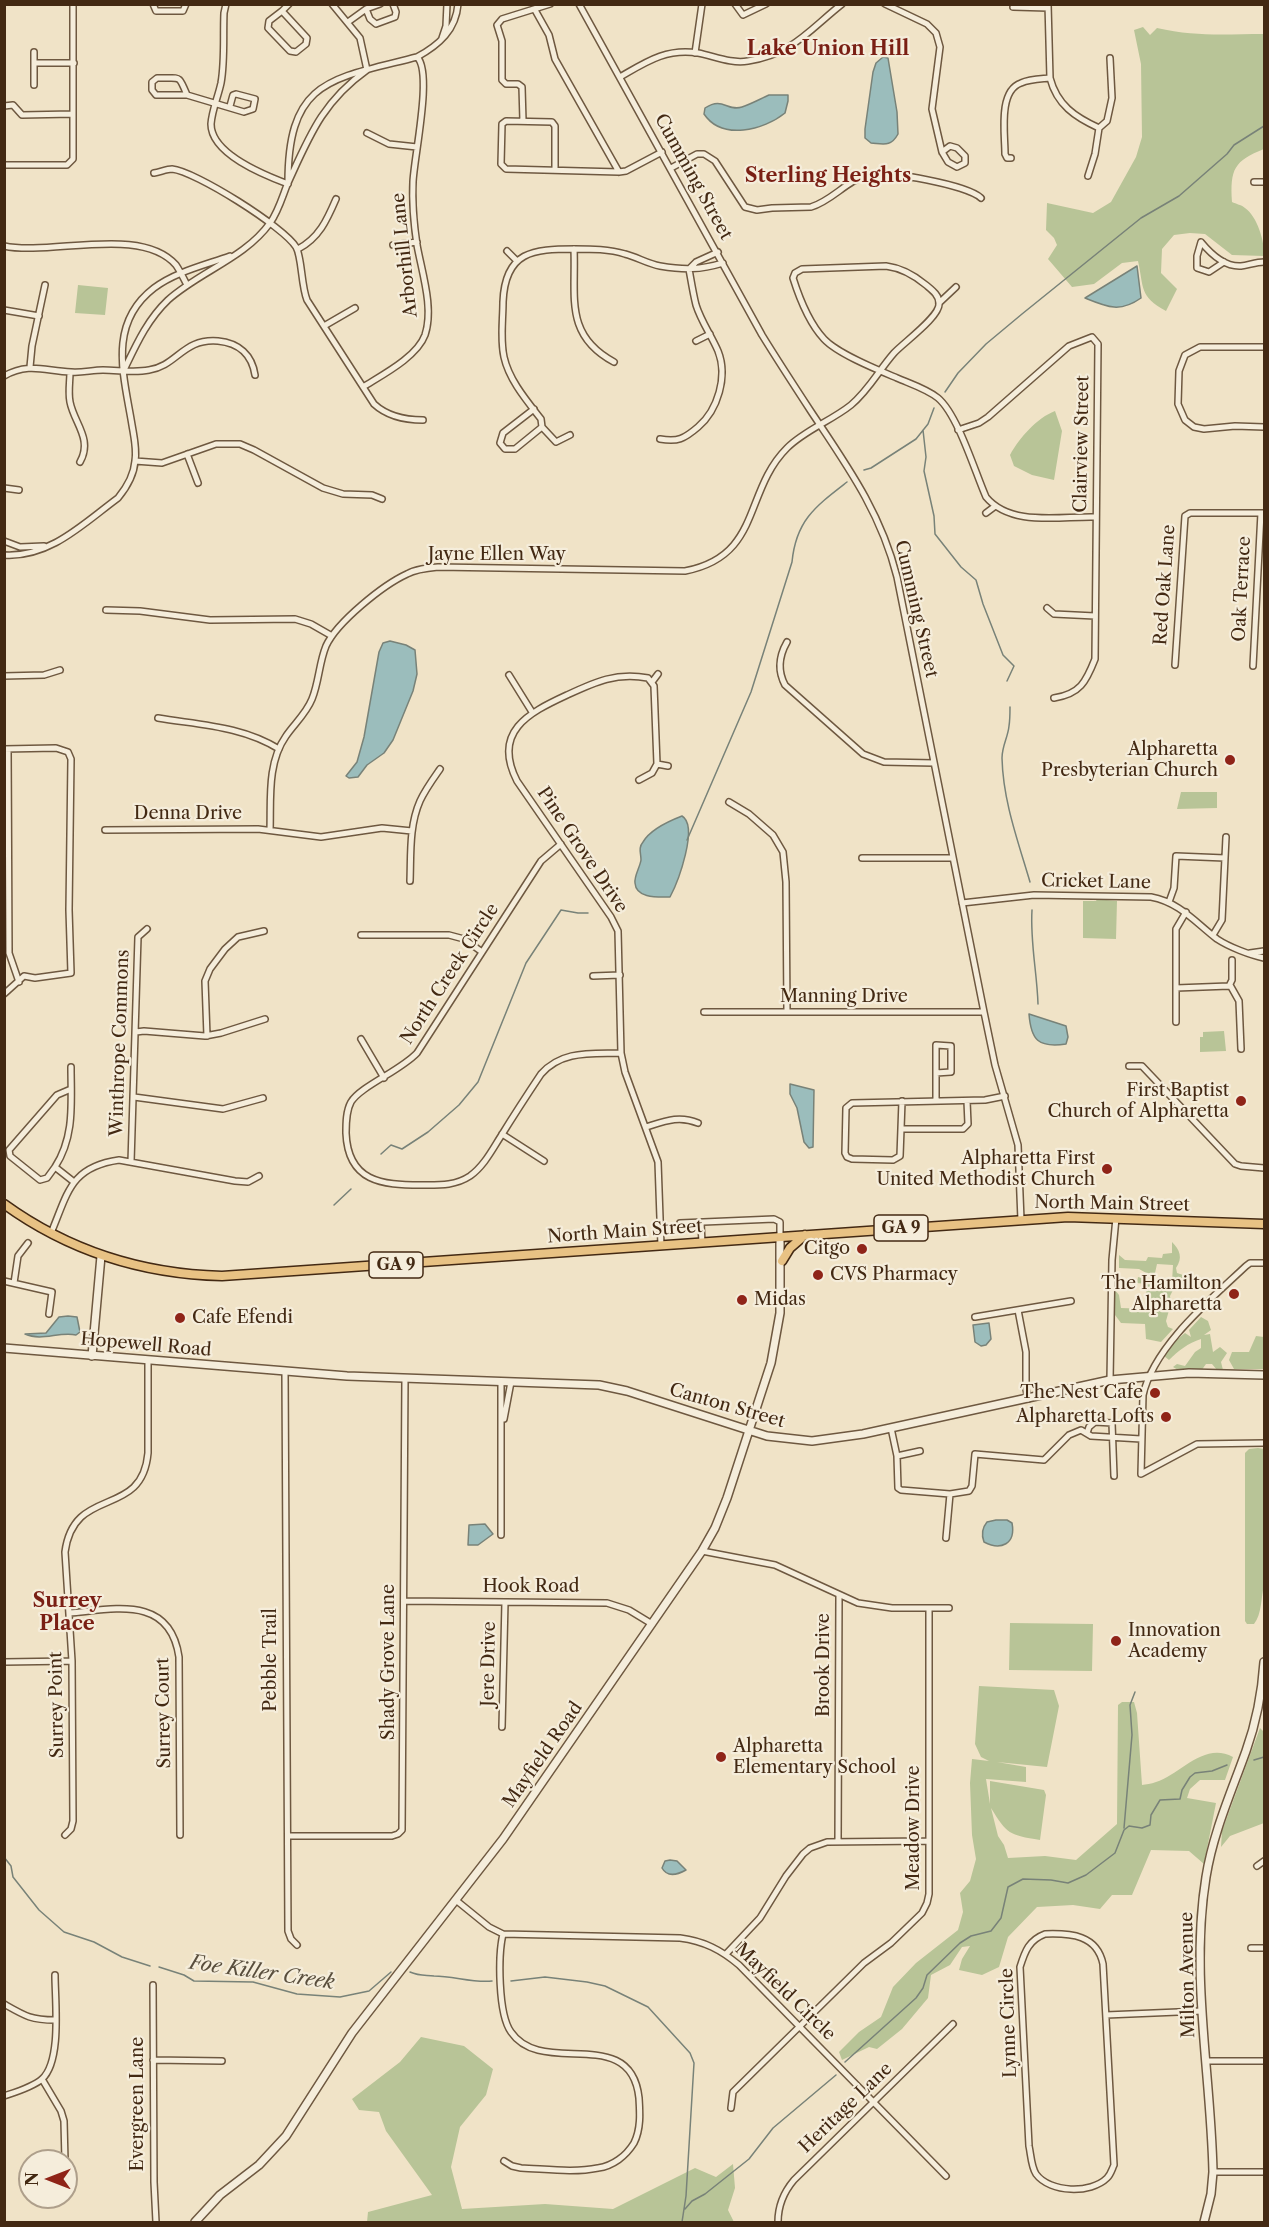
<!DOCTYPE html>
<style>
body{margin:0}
#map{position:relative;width:1269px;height:2227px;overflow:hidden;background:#f0e3c7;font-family:"Libre Caslon Text",serif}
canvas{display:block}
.frame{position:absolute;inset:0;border:6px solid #432913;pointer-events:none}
.north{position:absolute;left:18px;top:2149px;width:60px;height:60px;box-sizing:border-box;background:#f5eddb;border:2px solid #ae9f8b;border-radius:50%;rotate:270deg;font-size:16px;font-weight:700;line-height:24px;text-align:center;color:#432913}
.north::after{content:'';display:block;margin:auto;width:21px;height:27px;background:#8f2418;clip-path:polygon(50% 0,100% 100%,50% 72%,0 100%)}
</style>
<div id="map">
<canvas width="1269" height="2227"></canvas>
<div class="frame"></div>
<div class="north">N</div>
</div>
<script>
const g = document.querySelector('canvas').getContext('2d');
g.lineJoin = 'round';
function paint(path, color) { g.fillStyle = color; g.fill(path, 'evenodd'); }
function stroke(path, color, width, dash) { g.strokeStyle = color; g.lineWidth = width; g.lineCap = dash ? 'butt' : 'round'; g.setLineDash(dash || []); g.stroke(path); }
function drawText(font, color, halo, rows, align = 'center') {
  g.font = font + ' "Libre Caslon Text",serif'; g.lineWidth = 4.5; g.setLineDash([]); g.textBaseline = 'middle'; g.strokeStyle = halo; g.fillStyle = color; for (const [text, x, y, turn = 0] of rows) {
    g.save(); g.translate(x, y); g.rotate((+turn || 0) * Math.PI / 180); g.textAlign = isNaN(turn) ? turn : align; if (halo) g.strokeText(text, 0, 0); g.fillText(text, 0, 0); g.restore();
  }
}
paint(new Path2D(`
 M1143,27l7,8 7,-7c39,9 69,6 107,6v115c-30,12 -34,20 -32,53 4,2 10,3 13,6 12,8 20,34 19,48l-32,-1 -27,-21 -15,-1 -16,2 -12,14 -1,24 16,16 -11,22c-27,-15 -22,-23 -28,-50l-16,2 -28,21 -22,3 -24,-28 9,-14 -3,-7 -8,-8 1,-27 46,10 18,-11 25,-45 6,-20 -1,-73 -7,-34z
 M78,285l30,3 -3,27 -30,-2z
 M1055,411l7,20 -8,49 -22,-5 -18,-9 -4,-11c10,-18 27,-37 45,-44z
 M1181,792h36v16l-40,1z
 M1097,899l20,2 -1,38 -33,-1v-37h13z
 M1224,1031l2,20 -26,1v-15h3v-5z
 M1172,1242c8,8 11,16 4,26l1,5 9,3 -6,6 3,4 8,1 -2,4 -15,-3 -4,8 1,7 -5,18 2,6 5,2 -12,13 -15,-3 -1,-15 -24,-1 -6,-8v-25l4,5 2,13 26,1 -1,-25 -9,-1 1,-6 25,7 9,-2 1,-17 -16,-1 -2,9 -5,2 -11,-6 -20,-1v-13l6,5 21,1 2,-4 14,1 1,-4 9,-1z
 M1201,1317l7,4 3,9 -7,5 6,-1 3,18 7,-5 7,6 -6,9 2,8h-6l-5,-6h-6l-5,7h-11l-2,-2 -10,1 -5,-3 4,-3 8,2 10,-14 6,-4v-9c-13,4 -23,12 -32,21l-5,-4 9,-13 12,-10 6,4 -2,-7z
 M1256,1336l8,1v32h-30l-5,-9 3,-8h17z
 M1258,1448l6,1v136c-3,12 -2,29 -10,39h-7l-2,-3v-168l4,-4z
 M1010,1623l83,1 -1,47 -83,-1z
 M979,1686l75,4 5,16 -12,61 -50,-5 29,5v15l-40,-3 4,25v-23l54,9 2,5 -6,45c-31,-5 -33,-6 -49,-32l7,28 6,9 4,13 37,-2 31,4 41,-36 1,-119 4,-3h12l3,11 5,72c4,-1 9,-1 14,-3 25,-8 48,-41 77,-25l-8,23h-25l-10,9 -3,9 29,5 -12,61 -15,-13 -38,-1 -19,45h-20l-12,14 -27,-4 -36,2 -29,30 -9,30 -17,8 -23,-5 3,-11 8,-13 -8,1 -12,18 -19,10 -3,23 -26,31 -25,20 -8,-2 -27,13 -3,-8 20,-20 22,-15 12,-30 23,-24 42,-33 5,-18 -3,-19 10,-12 6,-22 -4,-24 -2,-52 2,-24 17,2 -8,-4 -6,-13z
 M1260,1728l4,4v91l-34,13 -9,11 1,-16z
 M421,2037l43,9 29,23 -7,26 -26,32 -9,40 11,42 83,-5 68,5 82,-41 21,9 17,-13 2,24 -7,22 6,12h-367l1,-10 64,-17 -46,-64 -7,-19 -20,-2 -7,-11 48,-37z`), '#b8c497');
const water = new Path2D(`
 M883,57l5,1 9,54 1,22c-7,13 -14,10 -27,9l-6,-5v-9l8,-57 3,-9z
 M769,95h19v6l-3,12c-21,17 -63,28 -81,1l1,-6c18,-12 22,4 37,-1 9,-3 18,-8 27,-12z
 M1137,266l4,32c-21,15 -34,9 -56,0z
 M390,641l16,4 9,5 2,24 -4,17 -20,49 -9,13 -17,12 -9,12 -9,1 -3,-2 11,-14 7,-25 15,-85 4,-9z
 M682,816c17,10 -4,66 -12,81 -11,0 -34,2 -35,-14 -1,-7 5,-16 6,-23 0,-7 -3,-12 2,-18 7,-12 26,-21 39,-26z
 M1029,1014l37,12 2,11 -2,7c-28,4 -35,-4 -37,-30z
 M790,1084l24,6 -1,57 -4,1 -5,-6 -7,-34 -7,-14z
 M68,1316l9,1 3,15 -4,3c-17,-4 -34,7 -51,-1l21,-1 13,-16z
 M989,1323l2,16 -5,6 -5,1 -6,-4 -2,-17z
 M996,1520h11l5,3c4,21 -11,28 -28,19 -3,-8 -2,-14 3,-20z
 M485,1524l8,10 -15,11h-10l1,-20z
 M670,1860l7,1 9,9c-9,5 -19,7 -24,-2l3,-7z`);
paint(water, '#9bbdbc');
stroke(water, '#788278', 1.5);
stroke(new Path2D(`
 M945,392l13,-19 28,-29 36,-30 119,-96 38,-22 48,-42 7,-9 30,-19
 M923,430l3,27 -2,14 10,45 1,18 26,33 15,13 7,24 20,51 11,11 -7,15
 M864,470l7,-2 45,-29 12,-15 6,-16
 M1010,707c0,6 0,13 -1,19 -1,11 -7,20 -7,32 1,43 16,83 28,124
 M687,840l64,-148 41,-130c4,-42 24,-56 55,-80
 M1032,910c-2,32 5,62 6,94
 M381,1154l10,-9 11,4 26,-17 31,-27 19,-23 48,-119 35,-53 17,3h10
 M334,1205l17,-16
 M1254,1760l10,-3
 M1124,1828l8,-93 -2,-30 5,-13
 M4,1857l7,9 2,11 26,33 25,22 30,10 28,15 28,9
 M159,1967l25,8 10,6 59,1 44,12 43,3 29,-6 22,-19
 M410,1972c9,4 14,3 24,4 20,0 38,7 58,5
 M511,1981l34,-4 42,5 18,4 43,21 42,46 4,10 -8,133 -4,26
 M845,2062l71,-64 7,-10 4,-13 33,-32 11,-7 20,-5 10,-13 7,-31 15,-8 28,1 17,3 18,-8 29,-22 9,-23 5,-4 13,2 8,-3 1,-10 9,-15 20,-1 2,-9 8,-13 5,-4 17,-2 15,-6
 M685,2209l7,-8 13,-7 44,-35 24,-31 63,-53`), '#788278', 1.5);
const minor = new Path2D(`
 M153,4l3,7h27l3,-7
 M226,4l-2,9c-1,23 1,48 -3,70 -3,14 -9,27 -10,41 0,30 53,51 77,60
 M332,4l28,34 7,32
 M380,4l-14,5 4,10 6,5 19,-7 1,-5 -3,-8
 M579,4l183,331c16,26 33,52 50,78 36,54 69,100 85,164l87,435 11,53 23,80 3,75
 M735,4l8,11 23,-11
 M885,4l42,20 9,9 4,14 -8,62 10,43
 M1048,4l2,74c7,27 25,39 49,50
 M1013,7l35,1
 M535,10l14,25 6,24 64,113
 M282,11l25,27 -1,6 -10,8 -6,-1 -22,-23 1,-7z
 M282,11l7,-7
 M348,22l18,-13
 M442,38l4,-12 1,-22
 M34,52v33
 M695,53l7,-49
 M34,63h40
 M620,77c26,-15 46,-29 78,-24 16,3 33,11 50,8 45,-7 61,-31 94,-57
 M157,78c24,1 21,-5 30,17h-31l-4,-5v-8z
 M187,95l57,17 9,-3 2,-10 -19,-5 -3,1 -3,11
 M4,106l9,-1 9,10 51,-1
 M523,121l-1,-34 -4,-3h-12l-4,-4v-39l-5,-16 5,-6 48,-15
 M367,133l22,11 28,3
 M950,146l7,2 8,8v7l-8,4 -9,-5 -6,-10z
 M1011,158h-4l-2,-4c0,-20 -7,-63 16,-71 9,-4 20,-4 29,-5
 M4,165h63l6,-6v-155
 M671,168l26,-14h7l11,7 30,46 12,3 15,-2 39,-1c21,-6 36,-27 57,-32 19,-5 99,10 113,23
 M555,170v-44l-3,-4 -46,-1 -4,3 -1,40 5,5 113,3 7,-1 36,-19
 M154,173c6,-1 13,-4 18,-4 23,2 112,58 124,78 6,10 5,38 11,53l67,104c13,12 31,16 49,16
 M1088,176l7,-22 4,-26 8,-7 5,-23 -2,-40
 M1254,182h10
 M288,183c0,-104 43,-104 129,-126 22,-12 39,-27 41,-53
 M393,245l24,-3
 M4,246c47,10 137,-21 172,19 4,6 8,14 11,20
 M298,249c21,-11 29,-29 38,-50
 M574,249c2,48 -10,86 40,113
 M507,251l10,10
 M1224,262l-15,10 -12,-4v-12l4,-14c9,11 24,25 40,24 8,-1 15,-4 23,-4
 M689,269l7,-7 22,-10
 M939,303l17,-16
 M4,310l35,6
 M324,326l31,-18
 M696,341l14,-7
 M1264,347h-64l-15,8 -6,16 -1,33 7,16 9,7 10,2 31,-3 29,1
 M30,367l2,-21 13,-61
 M124,370c12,-25 23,-50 44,-70 31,-28 77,-42 102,-77 8,-11 12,-25 17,-38 22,-48 35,-83 80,-115
 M70,372c0,10 -2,20 0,30 4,21 23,37 10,60
 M4,376c25,-14 41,-5 67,-4 11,1 21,-2 32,-2 15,0 31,3 46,0 28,-4 34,-32 69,-29 21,2 34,14 37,34
 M363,387c19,-12 54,-30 62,-52 9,-27 -3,-62 -8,-90 -3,-20 -5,-42 -4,-63 1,-25 20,-110 4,-125
 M534,409l-31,24 -3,10 5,6h10l27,-22
 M958,430l21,-7 9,-6 81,-71 23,-9 6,7 -3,315c-9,23 -15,35 -41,39
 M570,435l-14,7 -14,-15 -1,-8c-14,-18 -32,-39 -37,-62 -4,-18 -1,-37 -1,-55 2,-51 30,-53 72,-53 17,0 34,0 50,5 12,3 23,10 35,12 24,4 40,4 63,-3
 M660,439c18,3 24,0 38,-12 20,-17 30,-51 20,-76 -7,-16 -17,-30 -22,-46 -3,-12 -5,-25 -7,-36
 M187,454l11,29
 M135,461l27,2 54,-19h24l14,6 69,38 20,6 29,1 10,4
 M4,488l15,2
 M986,513l8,-6
 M4,541l16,6 24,-1
 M4,555c46,3 80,-32 114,-57 9,-11 16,-23 17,-37 2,-12 -1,-24 -3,-36 -8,-49 -25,-101 22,-137 21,-16 51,-23 76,-32
 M1047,608l7,6 41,2
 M106,610l34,1 70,9 85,-1 16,5 21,12
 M787,642c-8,14 -10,28 -2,43l78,69 21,8 50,1
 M1175,665l10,-149 5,-3h74
 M1253,666l8,-153
 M509,675l23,37
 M4,676l40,-1 16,-5
 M652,682l6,-8
 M158,718c42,7 84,8 121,31
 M4,749l52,-1 12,4 3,7 -2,151 2,63 -36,5 -11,-2 -20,18
 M8,749l1,204 10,29
 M657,764l11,2
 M639,780l13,-7 5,-9 -3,-78 -6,-8c-32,-6 -53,4 -81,17 -39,18 -75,37 -50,86l94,136 7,14 3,122 4,19 33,90 3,84
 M729,802l20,12 24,21 10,17 3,30 1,130
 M105,830l153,-1 63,8 61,-9 30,3
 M270,830c1,-31 -3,-67 16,-94 8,-12 20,-22 26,-37 7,-17 7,-36 14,-53 11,-24 57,-61 81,-72 9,-5 20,-6 31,-7l247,4c77,-15 58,-79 102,-123 18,-18 44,-27 64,-43 18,-15 28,-35 43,-52 9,-10 47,-37 45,-50 0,-8 -7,-13 -13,-18 -12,-10 -24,-17 -40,-19l-84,3 -7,4 -2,5c6,19 17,46 31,61 14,15 54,31 73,39 14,6 30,11 41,20 20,17 37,74 48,99 25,30 74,19 109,20
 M561,844l-20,17 -124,192c-17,18 -56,33 -66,49 -5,9 -5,21 -5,31 2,49 36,52 75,52 18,0 34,1 49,-9 14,-10 22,-26 31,-40 13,-21 26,-41 40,-62 21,-24 50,-20 80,-21
 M862,858h91
 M410,881c1,-27 -1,-55 10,-80 5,-11 13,-22 20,-32
 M1169,902l5,-14 2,-32 49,2
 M962,903l72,-8 117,2c28,5 44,25 66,42 12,8 33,16 47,19
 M361,935h88l15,4 18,13
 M1213,935l9,-15 4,-83
 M1250,953l14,-2
 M593,976l27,-1
 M1230,985l9,16 2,48
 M1176,988l53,-2 3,-6v-20
 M704,1012h280
 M1176,1022v-93l10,-17
 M136,1032l8,-1 61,5 16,-3 44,-14
 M207,1036l-2,-55 5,-12 15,-20 13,-12 26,-6
 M361,1039l23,39
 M1129,1066h13l93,98 6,2 23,2
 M71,1067c0,36 4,69 -16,100l19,15
 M936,1073l15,-1v-26l-15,-1v56
 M134,1097l89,12 40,-11
 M902,1101l-2,55 -7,4 -41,-1 -5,-2 -2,-4 1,-45 6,-5 133,-3 20,-4
 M646,1127c19,-6 33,-12 52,-4
 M901,1129h62l5,-5 -1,-23
 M502,1134l42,27
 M131,1162l7,-225 9,-8
 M55,1167l-8,11 -7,2 -30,-24 -1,-6 48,-55 14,-6
 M680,1223l94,-4 6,3v15
 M701,1223l1,20
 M51,1233c17,-40 19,-66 68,-73l116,21 13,1 11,-6
 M1264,1263h-14l-4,3c-36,34 -92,80 -103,129l-2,79 56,-30 67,-1
 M4,1281l48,11 -3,22
 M14,1283l4,-27 10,-13
 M1018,1310l8,42v37l2,10
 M975,1317l96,-16
 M285,1372l3,559 3,8 6,6
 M1110,1380l2,-120 4,-42
 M501,1382v153
 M504,1419l7,-37
 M891,1428l6,28 1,32 3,2 49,4 -4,44
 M1087,1433l2,-6 6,-5 17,1 2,53
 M897,1456l23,-5
 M950,1494l19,-3 3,-5 3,-32 69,6 25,-25 12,-5 10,6 50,3
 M702,1551l73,14 83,38 34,5h57
 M404,1601l203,2 22,7 23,14
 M70,1613c45,-4 100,-18 109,44l1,178
 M4,1662l68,-1
 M502,1727l3,-125
 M65,1835l6,-6 2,-8 -1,-160 -7,-109c9,-68 77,-32 83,-99v-92
 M288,1836h104l6,-2 4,-4 3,-452
 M838,1842l1,-246
 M1257,1866l7,-5
 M457,1901l32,26 14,7 177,4c24,3 41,12 59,27l207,211
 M503,1934c-5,21 -5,80 8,98 31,46 120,-9 128,66 1,15 2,31 -5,45 -8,13 -21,23 -36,25 -24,5 -52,1 -77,0l-9,-2 -8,-5
 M1045,1934c26,-1 52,1 58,30l11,201c-2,4 -3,9 -7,13 -16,16 -57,15 -71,-4 -5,-8 -5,-19 -7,-28l-9,-179c5,-16 9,-27 25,-33z
 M1251,1948h13
 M726,1954l34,-36 26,-42 17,-22 7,-6 17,-6 102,-1
 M153,1985l1,197 2,40
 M4,2004c21,12 27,16 51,16
 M1106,2015l96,-4
 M153,2060l69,1
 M1206,2061h58
 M42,2079l19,32 3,10 1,40
 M4,2096c12,-4 29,-9 38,-17 20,-18 13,-78 13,-104
 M731,2108l2,-16 131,-129 27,-20 31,-30 5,-10 2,-9v-286
 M1213,2172h51
 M778,2222c0,-16 5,-29 16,-42l159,-156`);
const tertiary = new Path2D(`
 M4,1348l343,28 252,9 28,6 140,45 45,5 51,-7 247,-54 79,-7 75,2
 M92,1356l9,-100
 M195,2222l25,-27 39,-30 27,-29 66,-103 151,-194 199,-288 13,-23 12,-30 44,-135 9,-50v-76
 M1204,2222l7,-28 2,-22c-2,-98 -23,-197 -7,-295 7,-44 25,-84 40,-126 10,-28 16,-59 18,-89`);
const primary = new Path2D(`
 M4,1204c65,47 138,70 218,72l846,-59 196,7
 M782,1261l8,-13 15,-13`);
stroke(minor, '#6e5840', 8);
stroke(tertiary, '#6e5840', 10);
stroke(primary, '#432913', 11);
stroke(minor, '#f5eddb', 5);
stroke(tertiary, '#f5eddb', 7);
stroke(primary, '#e8c284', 8);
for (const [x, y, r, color] of [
 [1230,760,6,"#8f2418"],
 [1241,1101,6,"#8f2418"],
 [1107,1169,6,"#8f2418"],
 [862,1249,6,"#8f2418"],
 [818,1275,6,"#8f2418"],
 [1234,1294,6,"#8f2418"],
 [742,1300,6,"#8f2418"],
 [180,1318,6,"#8f2418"],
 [1155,1393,6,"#8f2418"],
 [1166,1417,6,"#8f2418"],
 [1116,1641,6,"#8f2418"],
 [721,1757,6,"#8f2418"]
]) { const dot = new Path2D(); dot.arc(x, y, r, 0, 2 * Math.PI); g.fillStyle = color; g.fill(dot); stroke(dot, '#f5eddb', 2); }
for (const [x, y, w] of [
 [901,1228,54],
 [396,1265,54]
]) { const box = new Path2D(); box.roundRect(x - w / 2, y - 13, w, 26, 4.5); g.fillStyle = '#f5eddb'; g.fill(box); stroke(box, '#432913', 1.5); }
drawText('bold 16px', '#432913', null, [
 ["GA 9",901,1228],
 ["GA 9",396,1265]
]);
drawText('18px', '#432913', '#f5eddb', [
 ["Cumming Street",693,177,61],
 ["Arborhill Lane",405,255,-96],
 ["Clairview Street",1082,444,-89],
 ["Jayne Ellen Way",497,555],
 ["Red Oak Lane",1165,585,-86],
 ["Oak Terrace",1242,589,-87],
 ["Cumming Street",916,609,77],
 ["Denna Drive",188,814],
 ["Pine Grove Drive",582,850,56],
 ["Cricket Lane",1096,882,1],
 ["North Creek Circle",450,974,-57],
 ["Manning Drive",844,997],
 ["Winthrope Commons",120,1043,-88],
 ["North Main Street",1112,1204,1],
 ["North Main Street",625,1232,-4],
 ["Hopewell Road",146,1345,5],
 ["Canton Street",727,1406,16],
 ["Hook Road",531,1587],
 ["Pebble Trail",271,1660,-90],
 ["Shady Grove Lane",389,1662,-90],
 ["Jere Drive",489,1664,-89],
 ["Brook Drive",824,1665,-90],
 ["Surrey Point",57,1705,-91],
 ["Surrey Court",164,1713,-91],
 ["Mayfield Road",543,1755,-55],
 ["Meadow Drive",914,1828,-90],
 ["Milton Avenue",1188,1975,-91],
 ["Mayfield Circle",785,1992,44],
 ["Lynne Circle",1009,2023,-92],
 ["Evergreen Lane",138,2104,-90],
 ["Heritage Lane",846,2108,-44]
]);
drawText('18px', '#432913', '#f5eddb', [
 ["Alpharetta",1218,750],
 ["Presbyterian Church",1218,771],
 ["First Baptist",1229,1091],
 ["Church of Alpharetta",1229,1112],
 ["Alpharetta First",1095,1159],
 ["United Methodist Church",1095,1180],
 ["Citgo",850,1249],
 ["CVS Pharmacy",830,1275,"left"],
 ["The Hamilton",1222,1284],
 ["Alpharetta",1222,1305],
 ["Midas",754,1300,"left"],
 ["Cafe Efendi",192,1318,"left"],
 ["The Nest Cafe",1143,1393],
 ["Alpharetta Lofts",1154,1417],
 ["Innovation",1128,1631,"left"],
 ["Academy",1128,1652,"left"],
 ["Alpharetta",733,1747,"left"],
 ["Elementary School",733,1768,"left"]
], 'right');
drawText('bold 20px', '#7a1f14', '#f5eddb', [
 ["Lake Union Hill",828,49],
 ["Sterling Heights",828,176],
 ["Surrey",67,1601],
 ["Place",67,1624]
]);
drawText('italic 20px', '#594e3d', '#f5eddb', [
 ["Foe Killer Creek",262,1973,8]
]);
</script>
